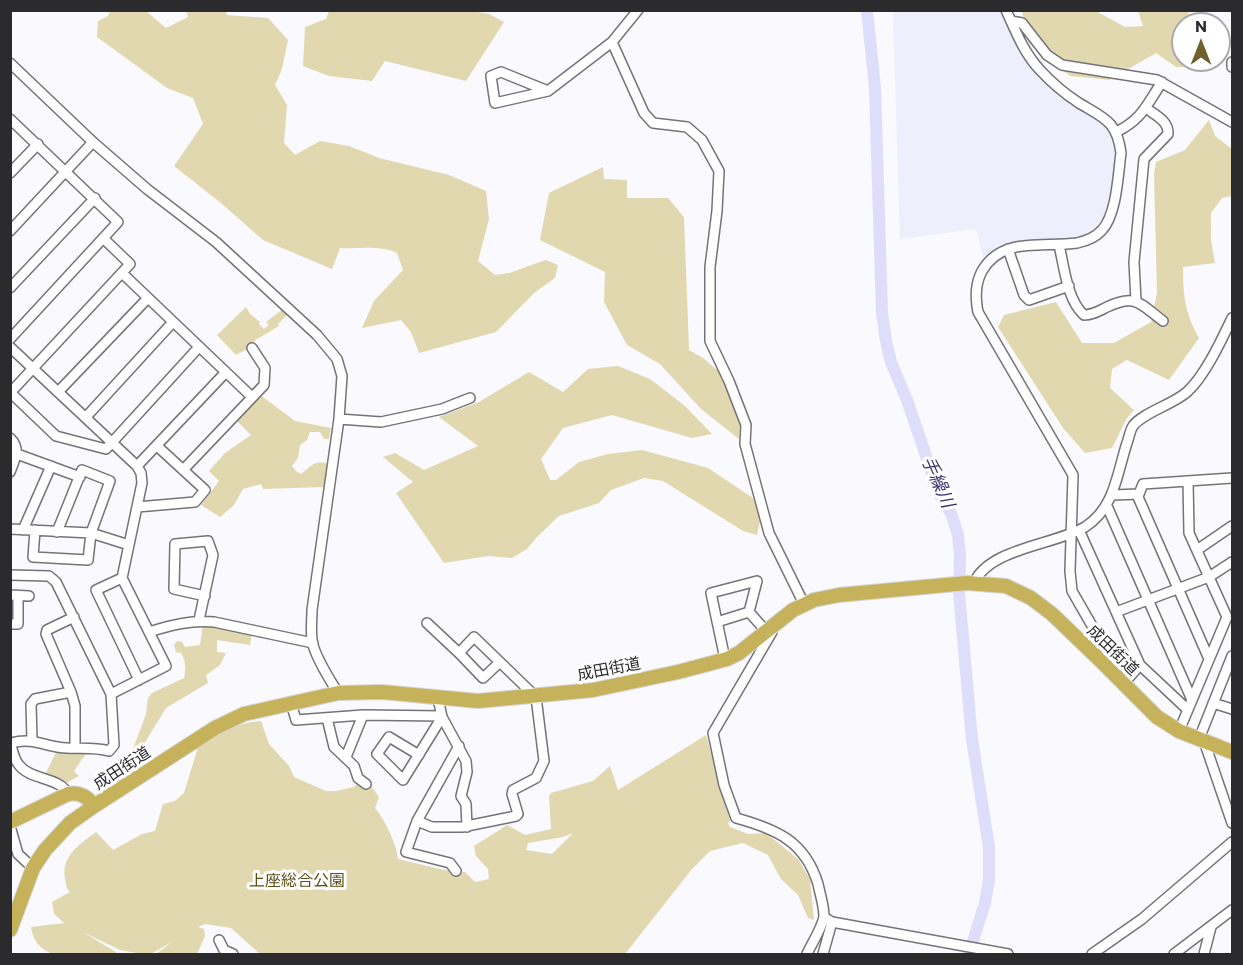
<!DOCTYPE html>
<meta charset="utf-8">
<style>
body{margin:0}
#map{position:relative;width:1243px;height:965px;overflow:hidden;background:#f9f9fe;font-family:Commissioner,sans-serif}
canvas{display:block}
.frame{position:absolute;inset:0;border:12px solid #2b2b2e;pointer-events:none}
.north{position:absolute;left:1171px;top:12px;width:60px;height:60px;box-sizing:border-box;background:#fff;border:2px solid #aaaaab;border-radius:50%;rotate:0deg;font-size:16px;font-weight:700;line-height:24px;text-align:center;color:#2b2b2e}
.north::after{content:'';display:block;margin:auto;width:21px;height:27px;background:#6e612e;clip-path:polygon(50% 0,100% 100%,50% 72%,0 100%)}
</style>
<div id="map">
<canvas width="1243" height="965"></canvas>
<div class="frame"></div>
<div class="north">N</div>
</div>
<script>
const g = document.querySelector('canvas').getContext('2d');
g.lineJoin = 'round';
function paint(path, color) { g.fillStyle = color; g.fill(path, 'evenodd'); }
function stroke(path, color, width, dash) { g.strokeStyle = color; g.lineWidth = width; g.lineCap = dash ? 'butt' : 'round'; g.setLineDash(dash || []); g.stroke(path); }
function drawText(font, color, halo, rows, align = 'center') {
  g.font = font + ' Commissioner,"Noto Sans JP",sans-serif'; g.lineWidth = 6; g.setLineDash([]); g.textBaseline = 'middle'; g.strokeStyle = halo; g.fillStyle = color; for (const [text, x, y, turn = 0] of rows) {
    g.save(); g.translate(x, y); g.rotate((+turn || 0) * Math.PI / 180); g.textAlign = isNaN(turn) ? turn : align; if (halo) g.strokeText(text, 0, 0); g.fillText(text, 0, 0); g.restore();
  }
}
paint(new Path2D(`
 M893,11h110l26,55 49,42 31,20 8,22 -10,63 -18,21 -28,6 -44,1 -18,7 -15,13 -8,-32 -76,10z`), '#eeeefc');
paint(new Path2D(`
 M110,11h36l20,17 22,-11 -2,-6h40l1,4 41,3 20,22 -6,29 -7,16 12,20 -3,38 11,12 25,-14 29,5 30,12 70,17 37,16 3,28 -11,42 17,14 14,-2 37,-13 12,5 -3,13 -21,15 -38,39 -77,21 -8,-21 -10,-12 -39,8 12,-27 29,-31 -6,-17c-17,-8 -38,-4 -57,-5l-8,21 -69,-29 -42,-37 -47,-37 29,-42 -10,-26 -26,-10 -70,-51 1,-16 10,-5z
 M329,11h143l17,3 15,8 -38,59 -81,-20 -13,20 -43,-5 -26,-10 2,-39 21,-8z
 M1022,11h74l29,16 18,-1 -5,-15h50l4,13h-9v36h21l2,6 -30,1 -20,-14 -47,27 -39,-4 -41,-33z
 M1209,120l6,16 17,13v47l-10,2 -11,15v27l4,23 -32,4c0,29 2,46 16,71l-30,42 -42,-20 -15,9 -2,19 24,22 -7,8 -15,30 -27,5 -22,-25 -65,-101 6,-12 52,-13 26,41h32l37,-21 6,-29 -3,-119 2,-12 29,-12z
 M603,167l1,12 23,1v18h41l16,19 5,133 14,8 18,15 19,52 -1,14 -38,-30 -41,-45 -33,-19 -23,-43 1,-30 -65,-32 9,-47z
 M246,307l4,7 10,8 -1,2 5,5 5,-4 -3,-3 17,-13 5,5 -10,10 1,2 -25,15 12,18 -2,1 -11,-14 -17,9 -19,-20z
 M618,366l32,13 35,27 27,28 -20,4 -80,-23 -49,13 -22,31 9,21h6l23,-18 29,-8 34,-4 37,10 29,8 45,30 8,19 -4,18 -14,-4 -80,-50 -19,-3 -33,12 -12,13 -40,13 -22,21 -10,12 -15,9 -24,-2 -44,7 -48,-70 17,-11 -30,-25 12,-4 29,17 54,-24 -39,-29 40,-15 50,-30 34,20 25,-23z
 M259,394l36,27 36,7 -2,11h-5l-4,-7h-10l-3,8 -7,5 -2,13 -6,8 4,5 5,3c9,-7 14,-15 27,-10l-4,23 -61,2 -2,-5 -18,5 -9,16 -14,12 -19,-12 18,-24 -10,-10 16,-18 26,-18 -16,-16z
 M203,623l49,10 -2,12 -33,-5v12l9,1 -6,12 -14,10 2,8 -42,25 -22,36 -11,5 13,-35 2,-16 4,-5 32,-15c2,-9 2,-17 -3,-25l-5,-1 -2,-7 3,-4 5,1 3,5 15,-2z
 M261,721l8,23 20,22 5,11 32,14h10l18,-4 10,-10 15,20 -4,11c10,12 22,37 23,51l46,11 21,2 10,10 14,-3 -1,-10 -12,-13 -2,-10 33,-21 18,10 26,-6 -2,-33 2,-3 42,-12 17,-15 8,24 88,-55 24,86 -2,2 2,4 18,7 18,-1 32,26 12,20 4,41 -6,-2 -10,-23 -17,-16 -13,-24 -25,-12 -33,8 -18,18 -67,85h-299l-2,-1 -10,1h-54l-29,-26 -26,-4 -7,3 6,2 1,7 -8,18h-41l17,-13 -22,13h-9l-22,-4 -37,-18 36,22h6h-72c-13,-5 -20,-13 -22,-27l33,-4 -10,-9 -2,-12 18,-10c-4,-4 -4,-8 -5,-14 -4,-22 15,-34 31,-46l17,18 29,-16 13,-3 8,-27 12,-3 9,-8 15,-49c19,-10 40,-22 62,-23zM573,833l-21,21 -26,-4 2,-7 35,-6z
 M57,750l30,2 -13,19 5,5 -15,8 -20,-7z`), '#e1d8b0');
stroke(new Path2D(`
 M867,10l8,77 7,226 4,28 5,21 16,38 32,94 12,19 7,22 2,20 -1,38 13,146 17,108v33l-4,23 -16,51`), '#dedefb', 12);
const minor = new Path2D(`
 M1006,10c10,22 18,43 34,60 12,13 25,24 39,33 25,15 38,18 42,50 -3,21 -4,61 -19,77 -6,7 -16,11 -25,13 -33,5 -75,-7 -95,28 -7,13 -7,26 -4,41l95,163 -3,96 2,20 42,73v9
 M1011,21l11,2 25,32 15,10 95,15 75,42
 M612,42l32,71 9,10 34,4 15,13 17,31 -2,40 -7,56v74l19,40 17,44 -1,19 24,89 35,71
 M1232,62v5
 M10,63l84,80 53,46 69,53 101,93 20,24 5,17 -3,43 -27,191c0,11 -2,24 1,35 5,17 16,33 25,48
 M548,91l-47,-19 -10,4 4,27 53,-12 64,-49 26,-32
 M10,119l108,103 -108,117
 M1116,132c26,-12 31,-28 46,-50
 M10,173l28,-29
 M10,231l83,-89
 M1059,245c5,21 8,55 25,70 9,0 15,-4 23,-8 29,-14 33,-3 56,14
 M1008,249l16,46 5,5 40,-14
 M122,273l130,124
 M10,288l85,-90
 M1136,301l-2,-39 10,-103 24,-25c1,-13 -13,-19 -22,-26
 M10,347l127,119 4,7 1,10 -20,95 44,88 -55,28
 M58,392l90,-94
 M10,393l120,-129 -26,-25
 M11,393l45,43 50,13 93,-102
 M86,417l87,-95
 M339,419l42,3 61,-13 28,-11
 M10,438c11,10 5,21 0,34
 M17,454l63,23
 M137,466l89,-94
 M183,470l81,-85 1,-17 -13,-20
 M1139,494l-1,3 71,162
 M1113,495l26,-1 4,-10 89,-6
 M1107,506l85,194
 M137,507l58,-5 10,-12 -48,-44
 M10,529l81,4 38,12
 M23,530l28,-64
 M35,530l-2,27 55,3 3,-27 19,-52 -28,-11 -25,62
 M1079,530l61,135 48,45
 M1197,550l35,-24
 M10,575l39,1 7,6 55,112 3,51 -5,6c-15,-4 -28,-2 -42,-3 -22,-1 -33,-11 -56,-5
 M122,578l-26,12 43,90
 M974,583c15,-35 81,-38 111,-56 30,-19 32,-54 42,-84 2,-5 3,-13 6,-17 9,-13 41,-22 54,-34 18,-16 35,-53 45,-74
 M10,595l19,1
 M749,612l17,19
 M1116,612l93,-35 23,-15
 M74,617l-27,13 -1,4 25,58 4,14v42
 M199,620l14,-65 -5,-14 -33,3 -1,45 31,7
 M717,622l32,-10 8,-31 -46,12 14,66
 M10,624h8v-28
 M769,629l3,3 -59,101 11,52 12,33c40,11 69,23 82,66 2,10 6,22 6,32 -1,10 -13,29 -17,38
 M149,632c22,-7 42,-12 65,-10l99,21
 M459,653l24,25 17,-16
 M1124,683l16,-18
 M438,698l4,19 24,44 1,11 -6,24 5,8 1,23
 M291,703l5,17 67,-5 79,1
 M1213,703l19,6
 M327,718l7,29 20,19 4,12 8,6
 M1179,731l48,-114 -38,-84 -1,-52
 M1199,739l33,-83
 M32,740l-1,-36 4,-5 36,-7
 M1204,741l28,82
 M10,742c3,8 3,16 9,23 11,15 41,12 49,29
 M419,755l-30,-18 -12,17 26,26 39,-63
 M346,757l17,-42
 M417,821l15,6h30l54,-11 2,-2 -6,-20 1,-4 23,-12 8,-17 -8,-64 -62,-60 -15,16 -32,-30
 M10,826l8,28 15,14
 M456,871l-6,-8 -44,-11 11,-31 42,-75
 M824,917l8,5 176,32
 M219,940l5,10 9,4
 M823,954l9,-32
 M1092,954l50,-35 90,-77
 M1174,954l58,-44
 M1204,954l7,-27`);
const highway = new Path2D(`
 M10,822l58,-28c11,-2 19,2 26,12
 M10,930l23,-62 12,-18 25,-27 24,-17 121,-78 29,-14 94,-21 44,-1 96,9 115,-11 85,-18 49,-13 12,-6 54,-43 21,-10 25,-5 128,-12 39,3 25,12 21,16 50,48 55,55 22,14 53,21`);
stroke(minor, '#737379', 12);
stroke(highway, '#d5d5d5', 16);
stroke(minor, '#fff', 9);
stroke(highway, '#c7b25c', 14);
drawText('16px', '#2b2b2e', '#fff', [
 ["成田街道",1113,650,44],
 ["成田街道",609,669,-11],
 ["成田街道",122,768,-33]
]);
drawText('16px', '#5b4e15', '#fff', [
 ["上座総合公園",297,881]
]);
drawText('italic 18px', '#3c366f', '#fff', [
 ["手繰川",938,482,66]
]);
</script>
